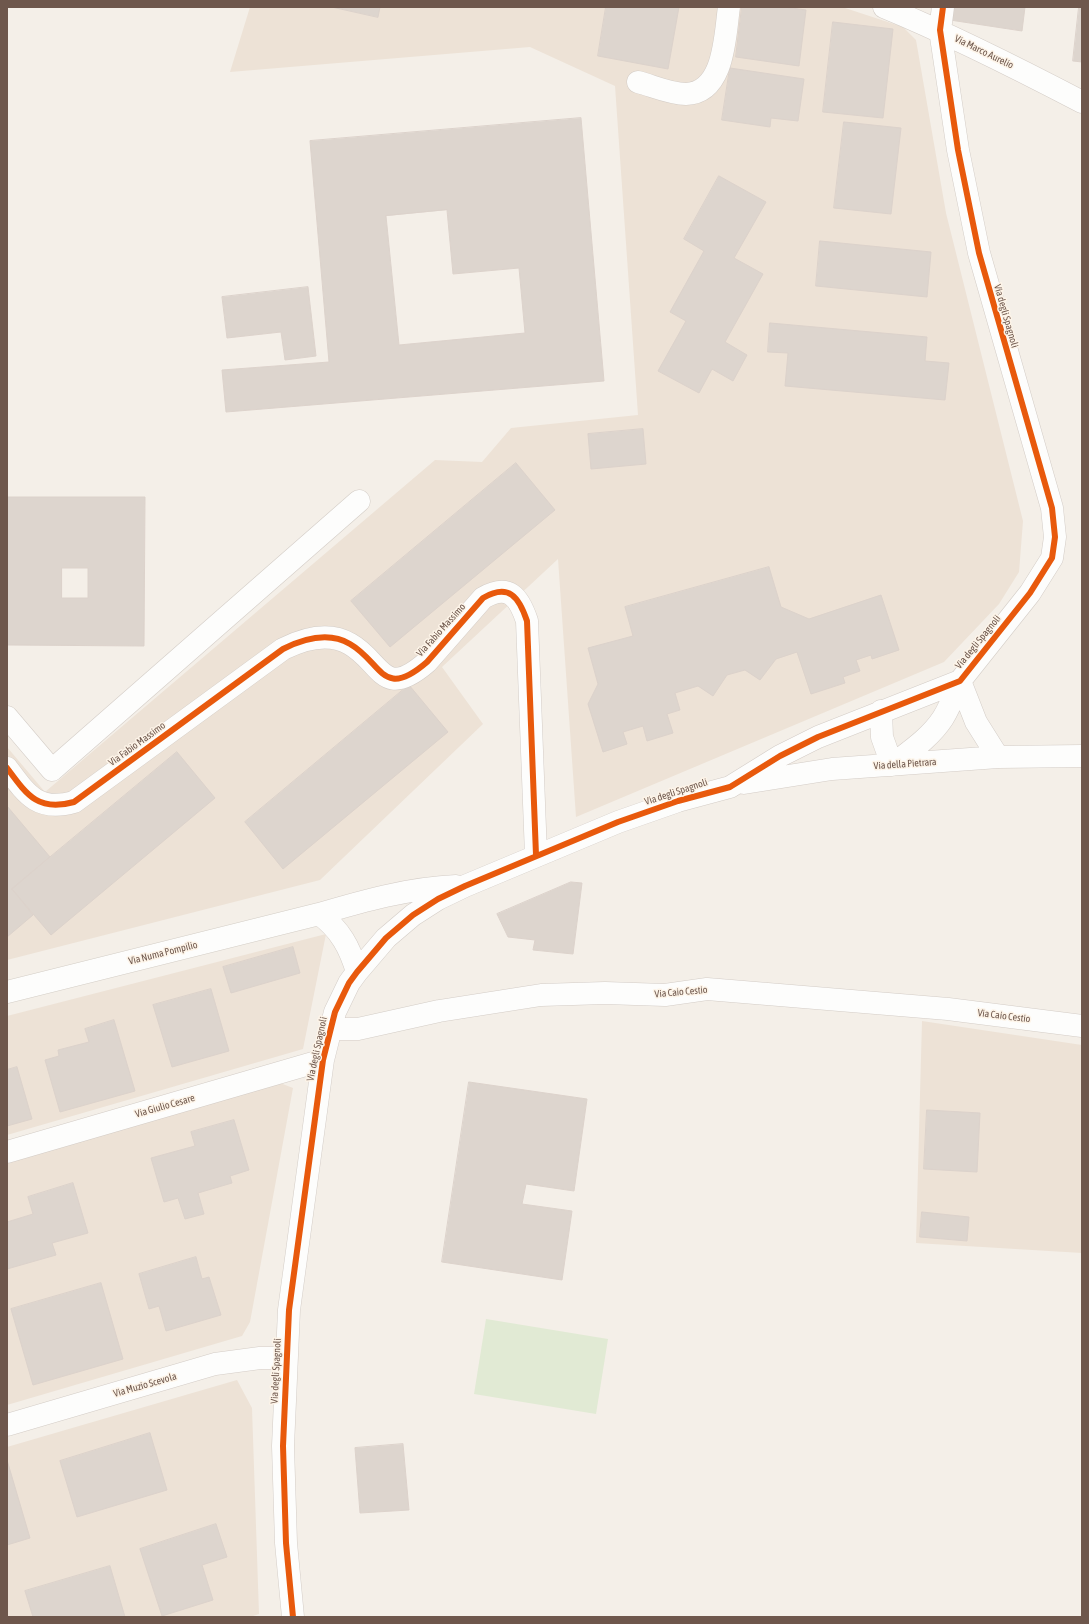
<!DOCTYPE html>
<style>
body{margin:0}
#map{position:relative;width:1089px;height:1624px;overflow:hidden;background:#f4efe8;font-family:"Asap Condensed",sans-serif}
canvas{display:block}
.frame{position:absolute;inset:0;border:8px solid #6e574c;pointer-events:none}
</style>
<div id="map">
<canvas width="1089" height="1624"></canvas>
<div class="frame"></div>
</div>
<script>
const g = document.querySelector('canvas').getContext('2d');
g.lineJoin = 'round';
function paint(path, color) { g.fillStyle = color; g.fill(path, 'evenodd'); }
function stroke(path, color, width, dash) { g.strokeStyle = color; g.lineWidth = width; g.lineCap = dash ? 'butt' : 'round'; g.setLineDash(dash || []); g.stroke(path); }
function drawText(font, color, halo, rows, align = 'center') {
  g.font = font + ' "Asap Condensed",sans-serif'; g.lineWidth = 3; g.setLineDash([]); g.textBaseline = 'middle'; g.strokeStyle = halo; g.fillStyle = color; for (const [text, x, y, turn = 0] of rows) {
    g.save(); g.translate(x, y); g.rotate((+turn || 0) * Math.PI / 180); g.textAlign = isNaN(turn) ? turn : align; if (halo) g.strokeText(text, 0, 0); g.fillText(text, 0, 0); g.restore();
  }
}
paint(new Path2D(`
 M250,7h592l61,20 13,13 30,173 77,308 -4,51 -20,32 -55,58 -368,155 -18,-258 -116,108 41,57 -163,156 -313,80v-213l38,45 390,-332 47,2 29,-34 127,-13 -23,-329 -85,-39 -300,25z
 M326,934l-23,115 -296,86v-119z
 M922,1021l160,24v208l-166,-10z
 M280,1083l13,5 -43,234 -8,14 -235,69v-242z
 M237,1380l15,28 7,206 -9,3h-243v-170z`), '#ede2d6');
paint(new Path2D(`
 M486,1319l122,20 -12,75 -122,-20z`), '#e1ead4');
const building = new Path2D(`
 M332,7h48l-2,10z
 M606,7h73l-11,62 -70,-13z
 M742,7h42l22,3 -7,56 -63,-9z
 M952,7h73l-3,24 -72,-11z
 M1079,7l3,1v54l-9,-1z
 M833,22l60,7 -10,89 -60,-6z
 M730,68l74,11 -6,42 -27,-3 -1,9 -48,-7z
 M581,118l23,263 -378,31 -4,-42 107,-8 -19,-221zM447,210l6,64 66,-6 6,65 -126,12 -13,-129z
 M844,122l57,6 -10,86 -57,-6z
 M719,176l47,26 -32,56 29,16 -38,68 22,13 -14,26 -21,-12 -13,24 -41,-22 28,-50 -16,-9 34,-61 -20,-12z
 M820,241l111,11 -4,45 -111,-11z
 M308,287l8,69 -31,4 -4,-28 -54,6 -5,-41z
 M770,323l157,14 -2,24 24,2 -4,37 -160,-14 3,-33 -20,-1z
 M643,429l3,35 -55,5 -3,-35z
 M516,463l39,47 -165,137 -39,-46z
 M7,497h138l-1,149 -137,-1zM62,568h26v30h-26z
 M769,567l12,40 28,12 72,-24 18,55 -27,9 -1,-4 -15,5 4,11 -17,6 2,6 -34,11 -14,-42 -21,7 -16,21 -15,-10 -18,5 -14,21 -15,-10 -23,7 5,17 -13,4 6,19 -26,8 -4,-15 -20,6 4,12 -24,8 -15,-48 10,-20 -10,-36 45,-12 -8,-29z
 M409,685l39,47 -165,137 -38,-47z
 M177,752l38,46 -164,137 -39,-46z
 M7,806l43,51 -38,32 21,26 -26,22z
 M571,882l11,1 -9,71 -40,-4 2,-10 -27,-3 -11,-23z
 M293,947l7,26 -69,20 -8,-26z
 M211,989l18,62 -57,16 -19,-62z
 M114,1020l21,71 -75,21 -15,-52 14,-4 -1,-6 31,-8 -4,-13z
 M17,1067l15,52 -25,7v-56z
 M469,1082l118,17 -13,92 -48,-7 -4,20 50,7 -10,69 -120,-18z
 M927,1110l53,3 -3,59 -53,-3z
 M234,1120l15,50 -19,6 2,7 -34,10 6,21 -19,5 -7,-21 -14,4 -13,-44 44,-12 -4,-14z
 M73,1183l15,50 -36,10 4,12 -49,14v-47l26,-8 -5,-17z
 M922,1212l47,5 -2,24 -47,-4z
 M196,1257l6,22 7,-2 12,38 -55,16 -7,-25 -10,3 -10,-35z
 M101,1283l22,76 -90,26 -22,-76z
 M150,1433l17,57 -90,27 -17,-56z
 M403,1444l6,66 -49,3 -5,-65z
 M7,1460l23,78 -23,7z
 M216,1524l11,33 -25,8 11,35 -51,16 -22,-67z
 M110,1566l15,51h-92l-8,-26z`);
paint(building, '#ddd5ce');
stroke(building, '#dcd2cb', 1);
const minor = new Path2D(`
 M884,7c68,28 133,61 198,95
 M638,82c15,4 32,12 48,12 39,-1 39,-60 43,-87
 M960,681l16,41 22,35
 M881,711l1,26 10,28
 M7,717l45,53 307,-269
 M892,765c18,-14 38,-27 51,-47 7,-11 12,-25 17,-37
 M7,768c20,27 31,44 67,34l209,-153c20,-10 45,-18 67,-5 32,18 32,57 77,18l56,-64c26,-15 36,-1 44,23l9,234
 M744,783l88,-14 166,-12 84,-1
 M319,914c21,15 31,34 38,58
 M7,992l312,-78c44,-13 90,-26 137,-28
 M330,1029h28l81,-18 102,-16 64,-2 60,2 42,-6 241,20 134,17
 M7,1152l316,-92
 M7,1425l208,-61 45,-6h26
 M293,1617l-7,-74 -3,-97 6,-136 34,-250 12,-48 14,-29 8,-11 29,-34 27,-23 25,-16 27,-13 153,-64 60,-21 52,-14 50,-31 38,-19 142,-56 70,-88 22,-35 3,-21 -3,-29 -73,-255 -21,-103 -18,-120 3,-23`);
stroke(minor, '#d3ccc6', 23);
stroke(minor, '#fdfdfc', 22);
stroke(new Path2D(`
 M7,768c20,27 31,44 67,34l209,-153c20,-10 45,-18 67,-5 32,18 32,57 77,18l56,-64c26,-15 36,-1 44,23l9,234
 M293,1617l-7,-74 -3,-97 6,-136 34,-250 12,-48 14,-29 8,-11 29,-34 27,-23 25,-16 27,-13 153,-64 60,-21 52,-14 50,-31 38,-19 142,-56 70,-88 22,-35 3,-21 -3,-29 -73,-255 -21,-103 -18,-120 3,-23`), '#e8590c', 6);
drawText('10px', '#6e574c', '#fdf4e8', [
 ["Via Marco Aurelio",984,52,26],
 ["Via degli Spagnoli",1006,316,74],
 ["Via Fabio Massimo",441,630,-48],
 ["Via degli Spagnoli",978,642,-51],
 ["Via Fabio Massimo",137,744,-36],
 ["Via della Pietrara",905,764,-4],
 ["Via degli Spagnoli",676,792,-18],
 ["Via Numa Pompilio",163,953,-14],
 ["Via Caio Cestio",681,992,-5],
 ["Via Caio Cestio",1004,1016,7],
 ["Via degli Spagnoli",317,1049,-78],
 ["Via Giulio Cesare",165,1106,-16],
 ["Via degli Spagnoli",276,1371,-87],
 ["Via Muzio Scevola",145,1385,-16]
]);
</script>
